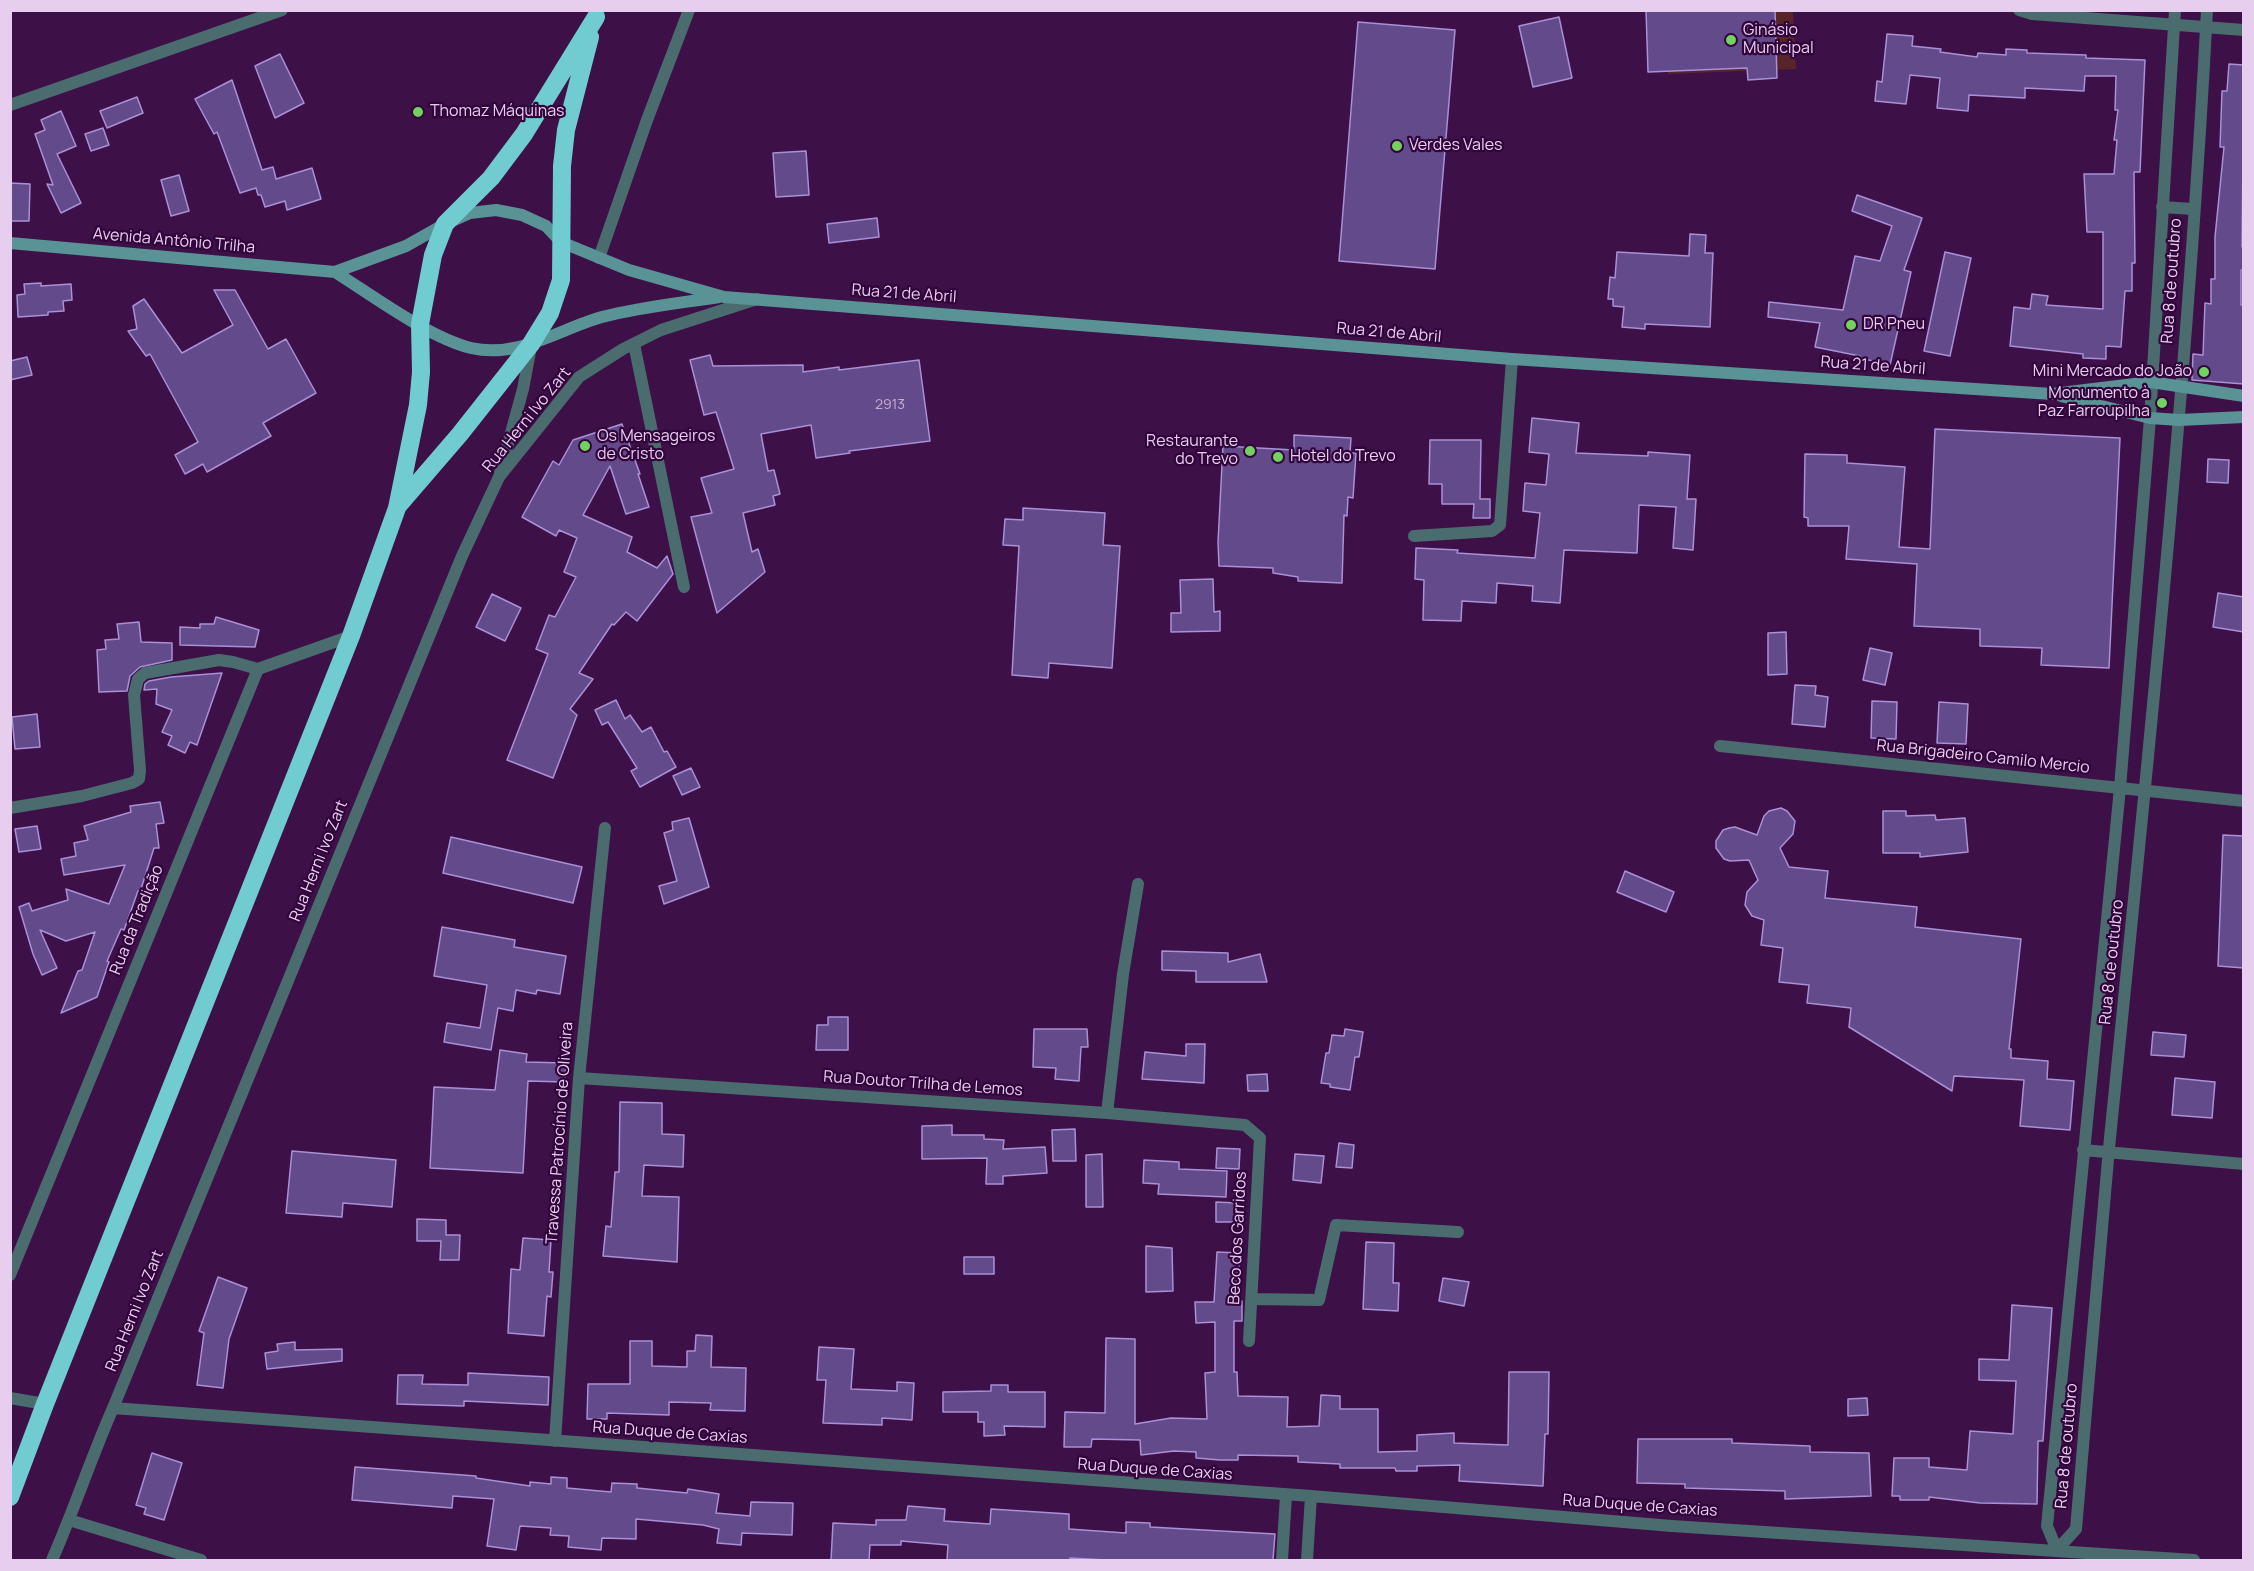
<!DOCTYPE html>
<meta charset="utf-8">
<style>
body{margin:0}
#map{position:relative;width:2254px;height:1571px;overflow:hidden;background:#3d1047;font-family:Manrope,sans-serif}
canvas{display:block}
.frame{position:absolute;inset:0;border:12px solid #e8ceee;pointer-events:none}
</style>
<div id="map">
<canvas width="2254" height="1571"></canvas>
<div class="frame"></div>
</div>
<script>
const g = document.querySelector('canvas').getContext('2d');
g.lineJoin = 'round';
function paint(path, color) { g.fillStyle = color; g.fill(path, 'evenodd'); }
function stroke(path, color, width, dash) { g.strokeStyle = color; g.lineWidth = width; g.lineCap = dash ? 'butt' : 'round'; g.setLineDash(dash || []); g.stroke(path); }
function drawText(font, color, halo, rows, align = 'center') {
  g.font = font + ' Manrope,sans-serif'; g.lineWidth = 4.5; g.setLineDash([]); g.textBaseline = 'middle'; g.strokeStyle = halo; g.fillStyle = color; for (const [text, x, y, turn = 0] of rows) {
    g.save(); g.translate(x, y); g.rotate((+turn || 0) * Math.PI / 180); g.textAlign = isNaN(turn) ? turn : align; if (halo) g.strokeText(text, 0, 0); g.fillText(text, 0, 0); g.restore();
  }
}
paint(new Path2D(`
 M1666,11h127l3,58 -128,5z`), '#572527');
const building = new Path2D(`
 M1646,10h129l2,68 -29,2 -1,-12 -99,4z
 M1559,17l13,61 -39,9 -14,-61z
 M1358,22l97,8 -20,239 -96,-8z
 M1887,34l26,2 -1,10 29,3 -1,3 37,5 1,-4 28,2v-6l21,1v3l59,2v3l59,2 -5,112h-6l1,91h-3v28h-7l-4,56 -15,-1v13l-23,-1v-4l-73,-8 4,-39 16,2 2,-15 16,2 -2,9 57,4v-77h-16l-3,-58h30l3,-34h-3l4,-30h-3l1,-34h-31l-1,15 -59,-3v10l-56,-3 -1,16 -31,-3 3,-30 -30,-3 -4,29 -31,-3 2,-20 5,1z
 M280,54l24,49 -29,15 -20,-52z
 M2229,64l15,1 -2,182h1v23h-2v35h3v79l-52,-4 1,-26 10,1 2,-52 6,1v-25h4v-42l9,-90h-4l2,-56h5z
 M232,80l30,90 11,-3 3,12 36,-11 9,31 -34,11 -2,-9 -20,6 -4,-12h-3l-2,-7 -16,5 -23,-61 -3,2 -19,-35z
 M137,97l6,16 -36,15 -7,-17z
 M61,111l15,35 -19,8 24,49 -20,10 -14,-29 6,1 -18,-51 10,-4 -4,-10z
 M103,128l6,17 -18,6 -6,-17z
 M806,151l3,44 -33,2 -3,-44z
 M179,175l10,36 -18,5 -10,-36z
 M10,183l20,1 -1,37h-19z
 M1857,195l65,23 -18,52 7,2 -21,93 -30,-7v-2l-45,-9 5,-24 -52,-6 1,-15 74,8 12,-54 25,5 12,-35 -40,-15z
 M877,218l2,19 -50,6 -2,-19z
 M1690,234l16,1 -1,18h8l-3,74 -65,-3v5l-23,-2 2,-20 -11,-1v-7h-5l2,-22 5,1 2,-26 72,4z
 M1945,252l26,6 -21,98 -26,-5z
 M41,283v3l30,-2 1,16 -9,1 1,10 -16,1v3l-30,2 -1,-22 8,-1 -1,-10z
 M214,290h21l33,59 18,-10 30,54 -53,30 8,13 -64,36 -4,-8 -18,10 -10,-19 23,-13 -48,-88 -4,2 -18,-25 9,-2 -4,-23 11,-7 38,54 51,-28z
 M710,355l3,11 90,-1v7l36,-5v3l80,-10 11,81 -81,10 1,2 -34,5 -5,-33 -50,9 7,37 6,-1 6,24 -7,2 2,9 -32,8 9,39 6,-3 7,23 -48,41 -26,-96 21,-4 -11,-35 33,-9 -18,-57 -12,3 -14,-55z
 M27,357l5,18 -22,5v-19z
 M1532,418l47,5 -3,30 72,3v-4l42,3 -3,44h9l-3,51 -20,-2 3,-41 -37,-2 -2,48 -73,-3 -4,53 -28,-2 1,-15 -36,-3 -1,20 -34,-2 -1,20 -38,-1 1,-40 -9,-1 1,-31 42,2 -1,3 78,5 5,-45 -17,-2 2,-28 21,2 3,-31 -20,-2z
 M622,424l18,50h-2l11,33 -23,7 -16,-48 -27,49 49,22 -5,15 30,16 10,-12 6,18 -36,47 -11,-9 -12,13 -2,-1 -33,49 14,6 -23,30 7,6 -24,63 -46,-18 41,-106 -12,-5 13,-34 6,2 21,-40 -12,-5 13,-34 -18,-8 -3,6 -34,-19 31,-56 6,4 14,-25z
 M1935,429l185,9 -11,230 -68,-3 1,-17 -62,-2v-17l-66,-3 3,-62 -71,-5 3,-33h-41v-8l-4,-1 1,-63 42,1v8l58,4 -6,80 31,2z
 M1294,435l57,3 -1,15h6l-3,45 -5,-1 -1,19 -3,-1 -2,68 -44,-2v-4l-25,-4v-5l-54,-2 -1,-24 5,-96 71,4z
 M1430,440h51l-1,59h10v19h-17l1,-14h-32v-20h-13z
 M2208,459l21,1 -1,23 -21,-1z
 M1023,508l82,5 -2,32 17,1 -8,122 -63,-5 -1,15 -36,-3 7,-129 -16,-1 2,-26 18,1z
 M1213,579l1,33 6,-1v20l-49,1v-19h10l-1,-33z
 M2218,593l26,4v35l-31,-5z
 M492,594l29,14 -16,33 -29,-14z
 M216,617l43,13 -4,17 -75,-2v-18l20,1v-4h14z
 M139,622l2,20 31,1v17l-32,7 -10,9 -3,15 -28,1 -2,-42 9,-1 -1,-9 14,-1 -2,-15z
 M1786,632l1,42 -19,1v-42z
 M1870,648l22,5 -7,32 -22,-5z
 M222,673l-25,72 -7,-3 -5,11 -17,-8 4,-9 -10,-4 10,-22 -16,-6 1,-15 -13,1 1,-6 4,-3 22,-4z
 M1795,685l21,1 -1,9 13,2 -3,30 -33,-3z
 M616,700l9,19 5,-4 12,17 9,-5 13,25 3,-1 9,16 -36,20 -9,-16 6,-3 -29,-46 -6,3 -7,-15z
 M1872,701l25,1 -1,37 -25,-1z
 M1939,702l29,2 -2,40 -29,-1z
 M37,714l3,33 -25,2 -3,-32z
 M691,768l9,19 -18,8 -9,-19z
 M160,802l4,21 -8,1 3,24h-5l-14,44 -2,-1 -14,39 -3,-1 -14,32 2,1 -12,35 -36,16 17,-42 4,-1 13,-38 -29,9 -26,-11 17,38 -15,7 -9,-21 -14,-47 10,-4 3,8 36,-11 -2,-11 43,15 16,-39 -61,10 -3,-16 15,-3 -2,-13 14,-3 -4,-14 47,-14 -1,-6z
 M1781,808l6,3 8,10 -2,13 -13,14 9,19 39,4 -3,27 92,9 -2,20 106,12 -12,110h2v9l37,3 -1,18 27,2 -4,49 -50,-4 4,-46 -70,-4 -2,15 -103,-64 2,-19 -44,-5 2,-18 -30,-3 4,-34 -22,-3 3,-25 -12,-4 -7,-11 2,-13 11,-12 -9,-20 -19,1 -6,-2 -8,-11v-7l7,-11 6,-2 6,-1 22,8 7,-19 5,-5z
 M1883,811h23v5l29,-1 1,5 29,-2 3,34 -48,5v-4h-37z
 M689,818l20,69 -45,17 -5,-18 18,-5 -13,-48 9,-3 -1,-8z
 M37,826l4,23 -22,3 -4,-23z
 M2223,835l21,1v132l-26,-2z
 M451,837l131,30 -9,36 -130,-30z
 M1625,871l49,21 -8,20 -49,-20z
 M442,927l73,13 -1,7 52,9 -6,38 -23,-4 -1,4 -20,-4 -3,21 -15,-3 -7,42 -47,-8 3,-19 33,5 7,-43 -53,-9z
 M1162,951l66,2v9l32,-8 7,28h-71v-11l-34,-1z
 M828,1017h20v33h-32l1,-25h11z
 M1034,1029h53l1,18h-7l-2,34 -24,-2 1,-11 -23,-1z
 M1345,1029l18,3 -4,25h-4l-5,33 -20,-3v-3l-9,-1 5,-30h3l3,-18 12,1z
 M2153,1032l33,3 -2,22 -33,-2z
 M1186,1044h19l-1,39 -62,-4 3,-27 41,4z
 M500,1050l27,4 -1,8 40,1 -1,19 -37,-1 -5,92 -93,-5 4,-81 61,3z
 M1267,1074l1,17h-20l-1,-16z
 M2175,1078l40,4 -3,36 -40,-3z
 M620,1102l42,1v31l22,1 -1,32 -39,-2 -2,31 37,1 -2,65 -74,-6 3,-30 5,1 4,-55h4z
 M952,1125v10h32v4l20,1 -1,9 42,-2 2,26 -44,3v8h-17l1,-26 -65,1v-33z
 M1075,1129l1,32h-23l-1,-31z
 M1339,1143l15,2 -2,23 -16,-1z
 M1217,1148l23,1 -1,20 -23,-1z
 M292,1151l104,9 -4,47 -49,-4 -1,14 -56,-4z
 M1102,1154l1,53h-17v-52z
 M1295,1154l29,2 -3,27 -28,-3z
 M1144,1160l35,2v7l48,2 -1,26 -68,-3 1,-10 -16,-1z
 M1216,1202l21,1v19h-21z
 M417,1219l29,1v15h14l-1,25h-19l1,-19h-24z
 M523,1238l28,2 -2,32h4l-2,25 -4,-1 -3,40 -36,-3 3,-64 9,1z
 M1366,1242l28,1 -1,40h6l-1,28 -35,-2z
 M1146,1246l26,2 1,43 -27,1z
 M1217,1252l23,1 -3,48h5v20h-8v51h3l1,24 50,1 -1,30 32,-1 2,-31 19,1v13h38v43l39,-1v-16l37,-2v10l54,2 1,-73h40l-1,62h-3l-2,52 -84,-5 1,-16 -43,1v5h-21l-1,-3h-55v-4l-42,-2v-6l-60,-1v5h-18l-24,-2v-6l-22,-1 -33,4 -1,-15 -48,-1 -1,8h-27l1,-35 40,1 1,-75 29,1v85l36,-6 36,1 -2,-46 10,-1v-50l-19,1 -1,-21h19z
 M964,1257h30v17h-30z
 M218,1277l29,11 -18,51 -6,49 -26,-3 7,-52 -5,-2z
 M1443,1278l26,4 -5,24 -25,-5z
 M2012,1305l40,3 -9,133h-5l-1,63 -57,-1 -51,-6v3h-29v-4h-8l2,-38h35v9l38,3 3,-39 43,3 3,-53 -37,-1v-21l30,1z
 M696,1335l16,1 -1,31 35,1 -1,43 -35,-1 1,-7 -42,-1v13l-62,-2v6h-20l1,-35h42v-43h22v25l35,1v-16h8z
 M295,1342v8l47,-1v12l-75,8 -2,-16 13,-2 -1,-7z
 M819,1347l35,2 -3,40 46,2v-9l17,1 -2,37 -30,-2v7l-59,-2 3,-43h-9z
 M468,1373l81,4 -1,28 -84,-4v5l-67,-2 1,-29h25l-1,9 46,1z
 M991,1385h17v7h37v35l-41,-1 1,9 -21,1v-14h-6v-10h-35v-20l48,-1z
 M1867,1398l1,17 -20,1v-17z
 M1638,1439h94v4l78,3v6l59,1 2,43 -86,3v-8l-100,-3v-4l-48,-1z
 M152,1453l30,10 -18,57 -20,-6 2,-6 -10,-3z
 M355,1467l121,9v2l54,8v-4l21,2v-7l16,1v10l44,4 1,-9 25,1v4l50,5 1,-4 31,5 -3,19 34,3 1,-14 42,1 -1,32 -50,-2 -1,12 -24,-2 2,-14 -16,-4 -67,-6v20l-34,-1 -1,12 -33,-3 1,-11 -19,-1 1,-7 -31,-2 -4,24 -29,-4 7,-47 -41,-3 -1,12 -100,-8z
 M908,1506l37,3 -1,12 46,3 1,-15 78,5v15l57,4v-11l24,1v4l125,7 -2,26h-167l-36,-2v2h-123l1,-15 -47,-4v4h-31l-1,15h-38l2,-37 43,2v-5h30z`);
paint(building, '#634a8b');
stroke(building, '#a990d7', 1.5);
stroke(new Path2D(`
 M2019,10l13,4 212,16
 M2175,10l-25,408 -30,370 -73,738 10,24 19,-21c11,-127 21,-254 33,-381 38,-379 78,-757 98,-1138
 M10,105l272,-95
 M2162,207l31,2
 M599,258l48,-138 42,-110
 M634,344l50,243
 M500,473l23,-84 8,-42
 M1414,536l78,-5 8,-6 12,-166
 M1720,746l524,55
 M10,808l72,-12 50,-13 7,-4 1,-9 -6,-75 4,-16 7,-6 74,-13 14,2 25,7
 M579,1078l528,35 138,12 15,13 -11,203
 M1107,1113l16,-139 15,-90
 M2083,1150l161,14
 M10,1275l248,-606 93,-33
 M1252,1299l67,1 17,-75 122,7
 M10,1398l35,6
 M113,1408l1198,88 361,30 522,34
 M555,1441l24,-363 26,-250
 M69,1520l132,40
 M52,1560c22,-50 39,-102 61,-152l349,-852 37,-79 80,-100 44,-28 38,-19 96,-31
 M1282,1560l4,-65
 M1307,1560l4,-64`), '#4a6c6e', 12);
stroke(new Path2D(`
 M10,243l325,29 71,-26 39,-22 25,-11 26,-3 26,5 24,11 15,16 68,28 95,27 788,62 540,35 99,-12 93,14
 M335,272c38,24 93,65 136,76 47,11 88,-19 131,-31 38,-10 79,-14 117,-20
 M2061,396l89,22 29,2 65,-3`), '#5a9396', 12);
stroke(new Path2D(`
 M398,506l62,-72 71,-90 19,-31 11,-33 1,-114 4,-36 24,-93
 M10,1497l35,-93 306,-768 46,-128 21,-103 3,-33 -1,-48 13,-69 12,-31 46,-46 33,-44 72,-117`), '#70ccd1', 18);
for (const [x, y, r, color] of [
 [1731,40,6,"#73d25d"],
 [418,112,6,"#73d25d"],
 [1397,146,6,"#73d25d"],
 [1851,325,6,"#73d25d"],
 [2204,372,6,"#73d25d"],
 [2162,403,6,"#73d25d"],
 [585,446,6,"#73d25d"],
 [1250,451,6,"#73d25d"],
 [1278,457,6,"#73d25d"]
]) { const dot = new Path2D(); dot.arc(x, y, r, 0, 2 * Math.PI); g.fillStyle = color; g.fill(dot); stroke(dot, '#32043c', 2); }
drawText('14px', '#c7add5', null, [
 ["2913",890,405]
]);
drawText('16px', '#e8ceee', '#32043c', [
 ["Ginásio",1743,31],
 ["Municipal",1743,49],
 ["Thomaz Máquinas",430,112],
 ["Verdes Vales",1409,146],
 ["DR Pneu",1863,325],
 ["Mini Mercado do João",2192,372,"right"],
 ["Monumento à",2150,394,"right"],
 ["Paz Farroupilha",2150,412,"right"],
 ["Os Mensageiros",597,437],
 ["de Cristo",597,455],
 ["Restaurante",1238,442,"right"],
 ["do Trevo",1238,460,"right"],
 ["Hotel do Trevo",1290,457]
], 'left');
drawText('16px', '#e8ceee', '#32043c', [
 ["Avenida Antônio Trilha",174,241,5],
 ["Rua 8 de outubro",2172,281,-86],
 ["Rua 21 de Abril",904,294,4],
 ["Rua 21 de Abril",1389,333,5],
 ["Rua 21 de Abril",1873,366,4],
 ["Rua Herni Ivo Zart",527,420,-51],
 ["Rua Brigadeiro Camilo Mercio",1983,757,6],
 ["Rua Herni Ivo Zart",319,861,-68],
 ["Rua da Tradição",137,920,-68],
 ["Rua 8 de outubro",2112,962,-84],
 ["Rua Doutor Trilha de Lemos",923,1084,4],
 ["Travessa Patrocínio de Oliveira",560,1133,-86],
 ["Beco dos Garridos",1238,1238,-87],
 ["Rua Herni Ivo Zart",135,1311,-68],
 ["Rua Duque de Caxias",670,1433,4],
 ["Rua 8 de outubro",2067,1446,-85],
 ["Rua Duque de Caxias",1155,1470,4],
 ["Rua Duque de Caxias",1640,1506,4]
]);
</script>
